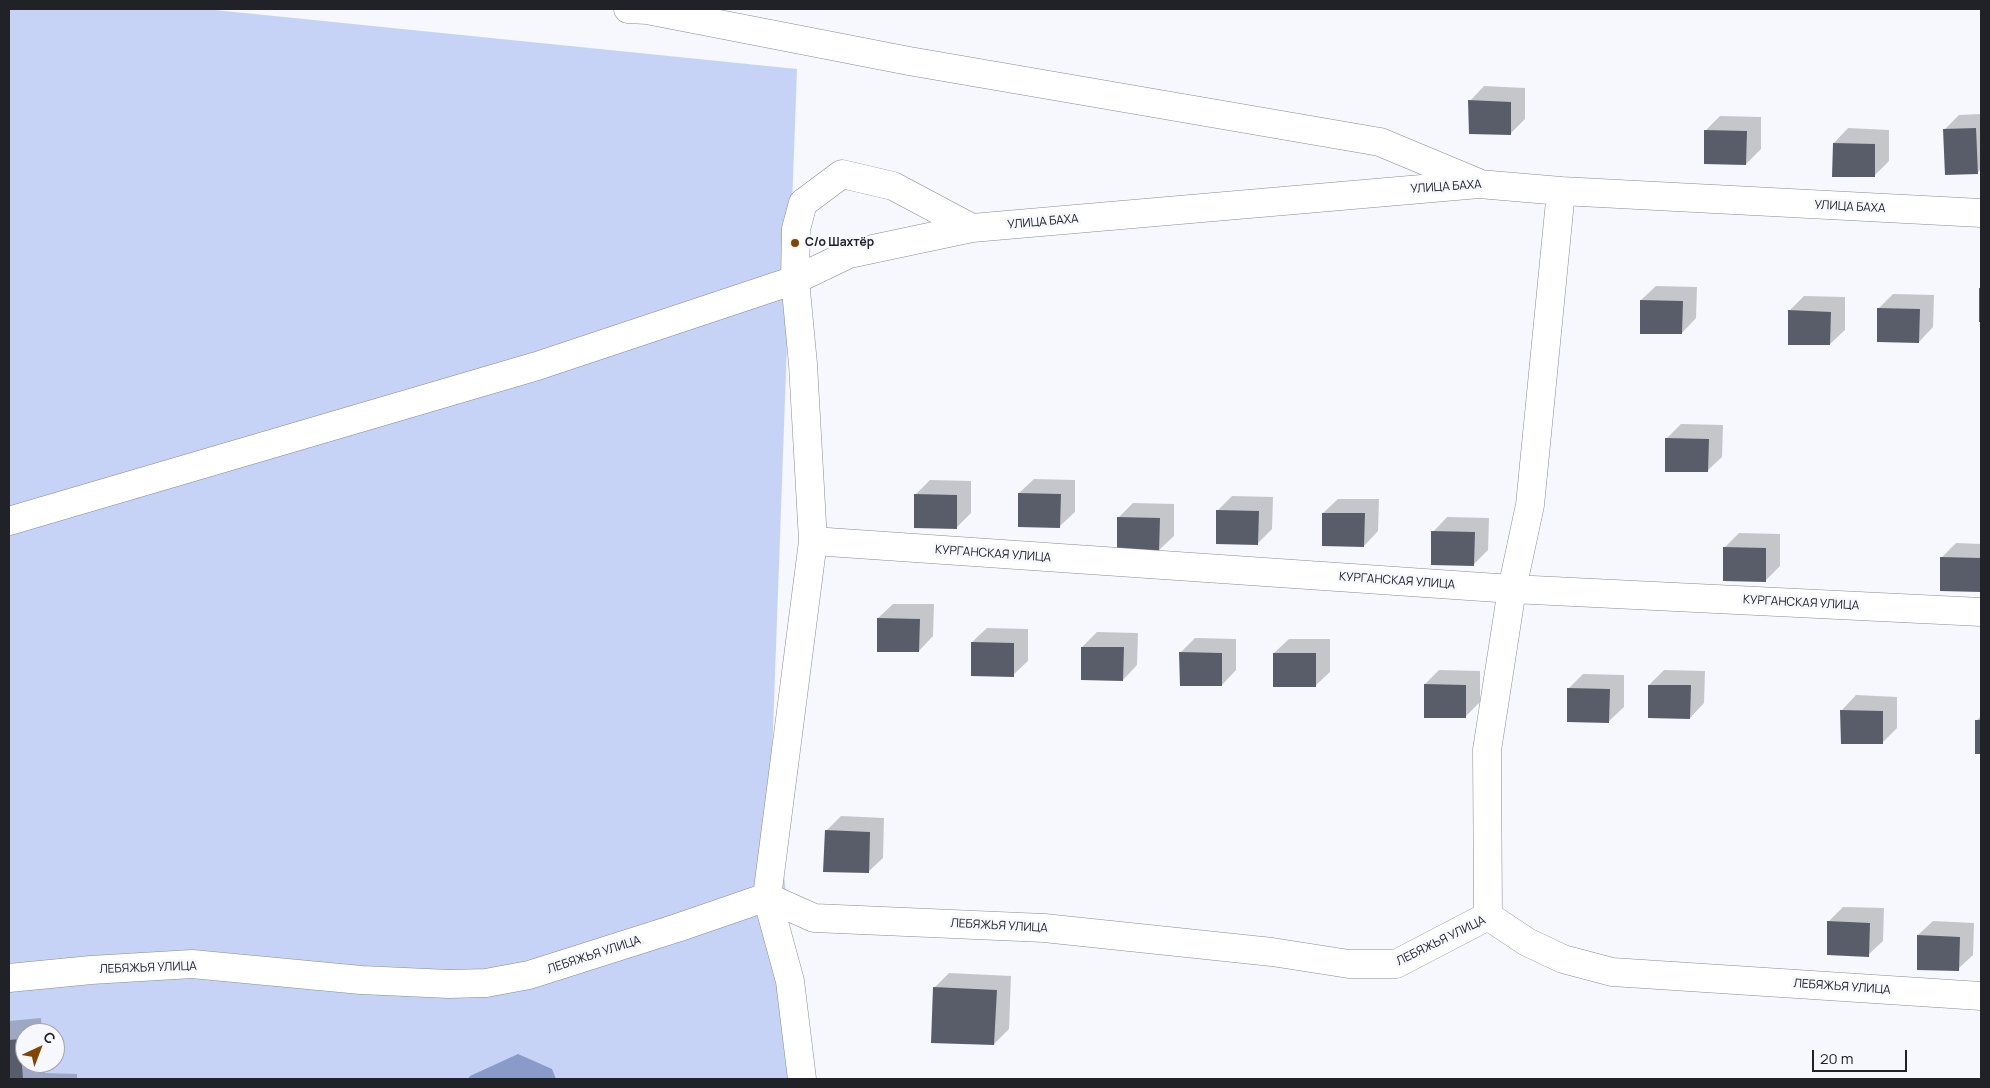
<!DOCTYPE html>
<meta charset="utf-8">
<style>
body{margin:0}
#map{position:relative;width:1990px;height:1088px;overflow:hidden;background:#f6f8fd;font-family:Manrope,sans-serif}
canvas{display:block}
.frame{position:absolute;inset:0;border:10px solid #202227;pointer-events:none}
.north{position:absolute;left:15px;top:1023px;width:50px;height:50px;box-sizing:border-box;background:#f6f8fd;border:1px solid #a0a2a7;border-radius:50%;rotate:43deg;font-size:14px;font-weight:700;line-height:20px;text-align:center;color:#202227}
.north::after{content:'';display:block;margin:auto;width:18px;height:22px;background:#834601;clip-path:polygon(50% 0,100% 100%,50% 72%,0 100%)}
.scale{position:absolute;left:1812px;top:1050px;width:95px;height:22px;box-sizing:border-box;border:2px solid #202227;border-top:0;padding-left:6px;font-size:15px;line-height:18px;white-space:nowrap;color:#202227;-webkit-text-stroke:4px #f6f8fd;paint-order:stroke}
</style>
<div id="map">
<canvas width="1990" height="1088"></canvas>
<div class="frame"></div>
<div class="north">С</div>
<div class="scale">20 m</div>
</div>
<script>
const g = document.querySelector('canvas').getContext('2d');
g.lineJoin = 'round';
function paint(path, color) { g.fillStyle = color; g.fill(path, 'evenodd'); }
function stroke(path, color, width, dash) { g.strokeStyle = color; g.lineWidth = width; g.lineCap = dash ? 'butt' : 'round'; g.setLineDash(dash || []); g.stroke(path); }
function drawText(font, color, halo, rows, align = 'center') {
  g.font = font + ' Manrope,sans-serif'; g.lineWidth = 5; g.setLineDash([]); g.textBaseline = 'middle'; g.strokeStyle = halo; g.fillStyle = color; for (const [text, x, y, turn = 0] of rows) {
    g.save(); g.translate(x, y); g.rotate((+turn || 0) * Math.PI / 180); g.textAlign = isNaN(turn) ? turn : align; if (halo) g.strokeText(text, 0, 0); g.fillText(text, 0, 0); g.restore();
  }
}
paint(new Path2D(`
 M9,9h196l592,60 -25,688 33,322h-796zM25,1033h30v30h-30z`), '#c6d3f7');
paint(new Path2D(`
 M518,1054l34,15 4,10h-88l2,-3z`), '#8b9bc9');
paint(new Path2D(`
 M1484,86l41,2v31l-15,15 -40,-33z
 M1981,114v55l-4,4 -33,-43 15,-15z
 M1720,116l41,1v32l-15,15 -41,-33z
 M1848,128l41,2v31l-15,15 -40,-33z
 M1656,286l41,1 -1,31 -14,15 -41,-33z
 M1893,294l41,1 -1,32 -14,15 -41,-33z
 M1804,296l41,1v33l-15,14 -41,-33z
 M1681,424l42,1 -1,32 -15,14 -40,-33z
 M1034,479l41,1v32l-15,14 -41,-33z
 M930,480l41,1v32l-15,15 -41,-33z
 M1232,496l41,1 -1,32 -14,14 -41,-32z
 M1338,499h41l-1,32 -14,15 -41,-33z
 M1133,503l41,1v32l-15,14 -41,-32z
 M1447,517l42,1 -1,32 -15,15 -40,-33z
 M1739,533l41,1v32l-15,15 -41,-33z
 M1956,543l25,1v47l-40,-1v-32z
 M893,604h41l-1,32 -14,15 -41,-33z
 M987,628l41,1v32l-15,14 -41,-33z
 M1097,632l41,1 -1,32 -14,15 -41,-33z
 M1195,638l41,1v31l-14,15 -41,-33z
 M1289,639h41v33l-15,14 -41,-33z
 M1439,670l41,1v31l-15,15 -40,-33z
 M1664,670l41,1 -1,32 -14,15 -41,-33z
 M1583,674l41,1v32l-15,14 -41,-32z
 M1856,695l41,2v31l-15,15 -40,-1v-32z
 M1981,716v37h-4l-1,-32z
 M841,816l43,2 -1,40 -15,14 -42,-41z
 M1843,907l41,1 -1,33 -15,14 -40,-33z
 M1933,921l41,2 -1,32 -15,14 -40,-34z
 M949,973l62,3 -2,53 -15,15 -60,-56z
 M41,1018l1,15h-17v30h20v10l32,1v5h-68v-58z`), '#0003');
paint(new Path2D(`
 M1468,100l43,2v33l-42,-1z
 M1976,128l2,46 -33,1 -2,-46z
 M1704,130l43,1 -1,34 -42,-1z
 M1833,143l42,1v33h-43z
 M1979,288h2v34h-2z
 M1640,300l43,1 -1,33h-42z
 M1877,308l43,1 -1,34 -42,-1z
 M1788,310l43,2 -1,33h-42z
 M1665,438l44,1 -1,33h-43z
 M1018,493l43,1 -1,34 -42,-1z
 M914,494l43,1v34l-43,-1z
 M1216,510l43,1 -1,34 -42,-1z
 M1322,513h43l-1,34 -42,-1z
 M1117,517l43,1 -1,34 -42,-1z
 M1431,531l44,1 -1,34 -43,-1z
 M1723,547l43,1v34l-43,-1z
 M1940,557l41,1v34l-41,-1z
 M877,618l43,1 -1,33h-42z
 M971,642l43,1v34l-43,-1z
 M1081,647h43l-1,34 -42,-1z
 M1179,652l43,1v33h-42z
 M1273,653h43v34h-43z
 M1424,684l42,1v33h-42z
 M1648,685h43l-1,34 -42,-1z
 M1567,688l43,1 -1,34 -42,-1z
 M1840,710l43,1v33h-42z
 M1975,720h6v34h-6z
 M825,830l45,2 -1,41 -46,-1z
 M1827,921l43,2 -1,34 -42,-2z
 M1917,935l43,2 -1,34 -42,-1z
 M933,987l64,3 -3,55 -63,-2z
 M20,1039l3,40h-14v-39z`), '#595d69');
const minor = new Path2D(`
 M628,9l19,1 262,51 471,81 96,40
 M972,228l-79,-42 -51,-12 -39,29 -7,26 -1,51 54,-26 123,-26 507,-44 82,7 420,22
 M9,521l528,-155 258,-86 8,84 10,177 -46,356 23,84 12,98
 M813,541l699,48 469,23
 M1488,916l-1,-166 25,-161 18,-84 31,-314
 M9,978l82,-8 101,-6 169,16 88,4 37,-1 43,-8 148,-47 90,-31 47,21 230,10 228,24 77,12h47l92,-48 39,26 36,17 49,13 369,24`);
stroke(minor, '#868b97', 29);
stroke(minor, '#fff', 28);
for (const [x, y, r, color] of [
 [795,243,5,"#834601"]
]) { const dot = new Path2D(); dot.arc(x, y, r, 0, 2 * Math.PI); g.fillStyle = color; g.fill(dot); stroke(dot, '#f6f8fd', 2); }
drawText('12px', '#202227', '#f6f8fd', [
 ["УЛИЦА БАХА",1446,187,-4],
 ["УЛИЦА БАХА",1850,207,3],
 ["УЛИЦА БАХА",1043,222,-5],
 ["КУРГАНСКАЯ УЛИЦА",993,554,4],
 ["КУРГАНСКАЯ УЛИЦА",1397,581,4],
 ["КУРГАНСКАЯ УЛИЦА",1801,603,3],
 ["ЛЕБЯЖЬЯ УЛИЦА",999,926,3],
 ["ЛЕБЯЖЬЯ УЛИЦА",1441,941,-26],
 ["ЛЕБЯЖЬЯ УЛИЦА",594,955,-18],
 ["ЛЕБЯЖЬЯ УЛИЦА",148,968,-2],
 ["ЛЕБЯЖЬЯ УЛИЦА",1842,987,4]
]);
drawText('bold 12px', '#202227', '#f6f8fd', [
 ["С/о Шахтёр",805,243]
], 'left');
</script>
